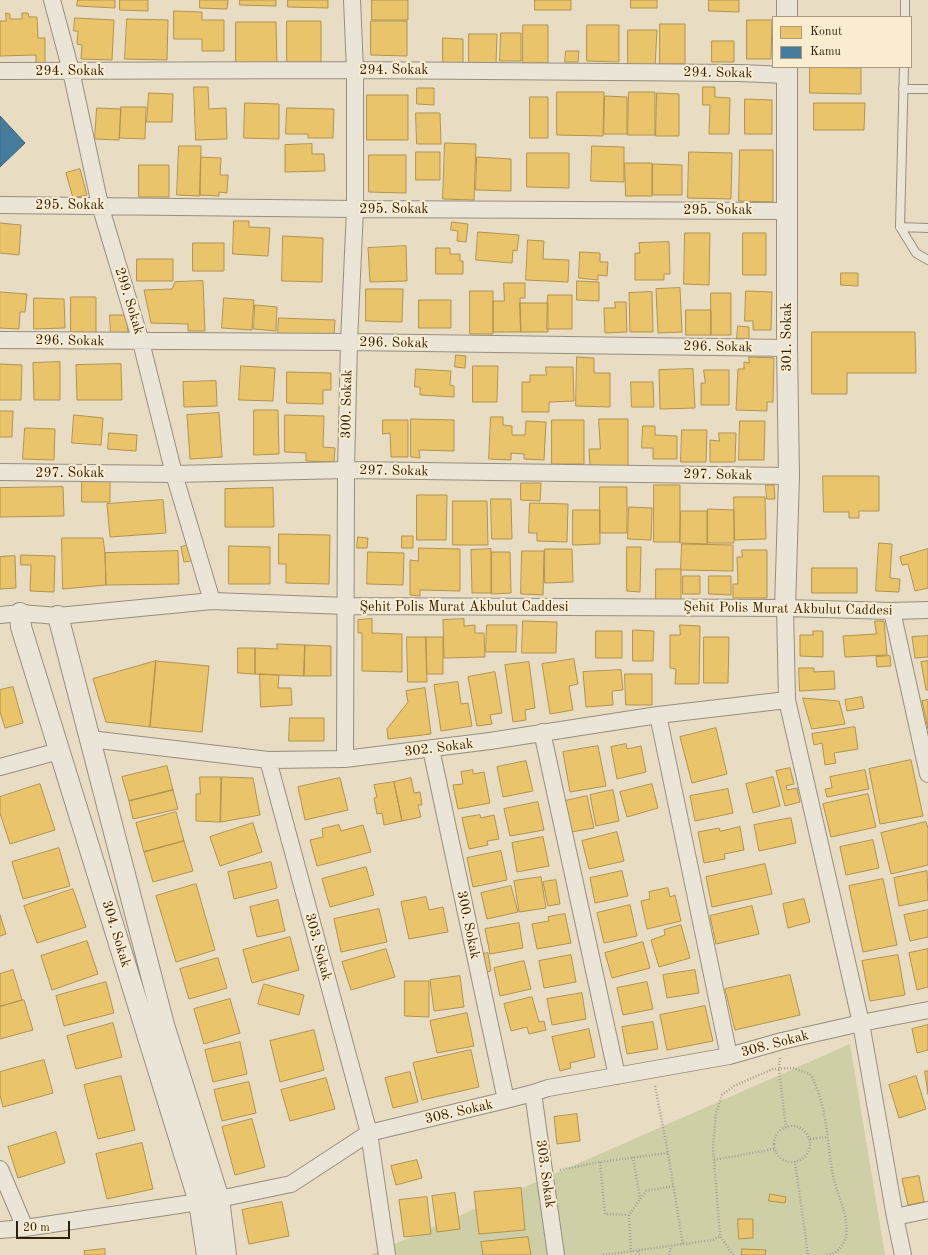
<!DOCTYPE html>
<meta charset="utf-8">
<style>
body{margin:0}
#map{position:relative;width:928px;height:1255px;overflow:hidden;background:#e8dcc3;font-family:"Old Standard TT",serif}
canvas{display:block}
.legend{position:absolute;left:772px;top:16px;width:140px;height:52px;box-sizing:border-box;background:#faecce;border:1px solid #a99a81;margin:0;padding:5px 7px;list-style:none;font-size:12px;color:#30200e}
.legend li{display:flex;align-items:center;gap:8px;height:20px}
.legend b{width:20px;border:1px solid #a99a81}
.scale{position:absolute;left:16px;top:1221px;width:54px;height:18px;box-sizing:border-box;border:2px solid #30200e;border-top:0;padding-left:5px;font-size:12px;line-height:14px;white-space:nowrap;color:#30200e;-webkit-text-stroke:3px #faecce;paint-order:stroke}
</style>
<div id="map">
<canvas width="928" height="1255"></canvas>
<ul class="legend">
<li><b style="height:11px;background:#e9c46a"></b>Konut</li>
<li><b style="height:11px;background:#457b9d"></b>Kamu</li>
</ul>
<div class="scale">20 m</div>
</div>
<script>
const g = document.querySelector('canvas').getContext('2d');
g.lineJoin = 'round';
function paint(path, color) { g.fillStyle = color; g.fill(path, 'evenodd'); }
function stroke(path, color, width, dash) { g.strokeStyle = color; g.lineWidth = width; g.lineCap = dash ? 'butt' : 'round'; g.setLineDash(dash || []); g.stroke(path); }
function drawText(font, color, halo, rows, align = 'center') {
  g.font = font + ' "Old Standard TT",serif'; g.lineWidth = 4; g.setLineDash([]); g.textBaseline = 'middle'; g.strokeStyle = halo; g.fillStyle = color; for (const [text, x, y, turn = 0] of rows) {
    g.save(); g.translate(x, y); g.rotate((+turn || 0) * Math.PI / 180); g.textAlign = isNaN(turn) ? turn : align; if (halo) g.strokeText(text, 0, 0); g.fillText(text, 0, 0); g.restore();
  }
}
paint(new Path2D(`
 M850,1044l35,211h-515z`), '#cecfa6');
const homes = new Path2D(`
 M78,0h37v8l-38,-2z
 M120,0h28v11l-28,-1z
 M200,0h28l-1,9 -27,-1z
 M240,0h36v6l-36,-1z
 M288,0h40v8l-40,-1z
 M372,0h36v20h-36z
 M535,0h36v10h-36z
 M631,0h26v8h-26z
 M709,0h30v12l-30,-1z
 M174,11l28,1v8h22v31h-22v-12h-28z
 M6,13l4,1v5h12v-6h6l1,4h8l1,21h7v25h-9v-8l-36,1v-35h6z
 M75,18l39,2 -2,40 -31,-1 1,-14 -5,-1 1,-13h-4z
 M127,19l41,1 -1,40 -42,-1z
 M747,20h25l-1,39h-24z
 M287,21h34v41h-34z
 M371,21h36v35l-36,-1z
 M236,22h40l1,42h-41z
 M660,24h25v40h-25z
 M523,25h25v38h-25z
 M587,25h32v37l-32,-1z
 M628,30h29l-2,37 -27,-1z
 M501,33h20v28h-21z
 M469,34h28l-1,30h-27z
 M443,38l20,1v25h-20z
 M712,41h22v21h-22z
 M566,51h13l-1,11h-13z
 M810,67l51,1v26l-51,-1z
 M194,87h14l1,22 17,-1 1,31 -31,1z
 M703,87h12v10l15,1 -1,36h-20l1,-29h-7z
 M417,88h17v17l-17,-1z
 M557,92h47l-1,44 -46,-1z
 M629,92h26v43h-27z
 M149,93l24,1 -1,28h-25z
 M657,93l22,1v42h-23z
 M367,95h41v45h-41z
 M605,96l22,1v37h-23z
 M530,97h18v41h-18z
 M745,99l27,1v34h-27z
 M245,103l34,1v35l-35,-1z
 M814,103h51l-1,27h-50z
 M121,107h25l-1,32 -25,-1z
 M97,108l24,1 -2,31 -24,-1z
 M287,108l47,1 -1,29h-25v-4h-22z
 M416,113h24l1,31h-24z
 M445,143l31,1 -2,56 -31,-1z
 M312,144v10h12l1,17 -40,1v-27z
 M179,146h22l-1,50 -23,-1z
 M592,146l32,1v35l-33,-1z
 M740,150h33v52l-34,-1z
 M416,152h24v28h-24z
 M689,152l43,1 -1,46 -43,-1z
 M527,153h42v35l-42,-1z
 M369,155h37v38l-37,-1z
 M201,157l20,1 -1,17h8l-1,18 -8,-1v4l-19,-1z
 M477,157l34,2v32l-35,-1z
 M625,163h27v33h-26z
 M653,164l29,1v30h-29z
 M139,165h30v32h-30z
 M80,169l7,26 -14,3 -7,-25z
 M234,221h15v6l21,1 -2,28 -35,-2z
 M452,222l16,2 -2,18 -9,-1 1,-10 -7,-1z
 M0,223l21,2 -2,30 -19,-2z
 M478,232l41,3 -2,16 -4,-1 -1,13 -36,-3z
 M685,233h25l-1,52 -25,-1z
 M743,233h23v42h-23z
 M283,236l40,2 -1,44 -40,-1z
 M528,240l16,1 -1,18 26,1 -1,22 -42,-2z
 M669,242l1,32h-6v6h-29v-27h5l-1,-10z
 M193,243h31v28h-31z
 M406,246l1,35 -37,1 -2,-34z
 M436,248h14v6h10v7h3v13h-27z
 M580,252l20,1v9h8l-1,14 -9,-1v5l-19,-2z
 M137,259h36v22h-36z
 M841,273h17v13l-17,-1z
 M203,281l2,50h-17v-7l-37,-1 -7,-33 28,-1 3,-7z
 M577,281l22,1v19l-22,-1z
 M504,283h21v15h-5l1,34h-28v-31h11z
 M680,288l2,44 -24,1 -2,-44z
 M366,289h37l-1,33 -36,-1z
 M470,291h23v43h-23z
 M746,291l26,1 -1,38h-18v-9h-8z
 M0,292l27,2 -2,18h-5l-1,17 -19,-1z
 M652,292l1,40h-23l-1,-39z
 M711,293h20v42h-20z
 M548,295h24v34h-25z
 M71,297h25v37h-25z
 M34,298l30,1 1,29 -31,1z
 M224,298l30,2 -2,30 -30,-2z
 M419,300h32v28h-32z
 M615,302h11l1,30 -22,1 -1,-25h11z
 M520,303h28v29h-27z
 M255,305l22,2 -1,24 -22,-2z
 M686,310h25v25h-25z
 M110,315h17l1,20 -17,1z
 M279,318l56,2 -1,16 -56,-1z
 M738,326l11,1v12h-12z
 M812,332h103l1,41h-69v21h-35z
 M456,355l10,1 -1,12 -10,-1z
 M577,357l17,1v15h16v34l-34,-1z
 M749,357l25,1 -1,44h-6v9l-31,-1 2,-41h6v-7l5,1z
 M60,362v38h-26l-1,-37z
 M0,364l22,1 -1,35h-21z
 M121,364l1,36h-45l-1,-35z
 M241,366l34,2 -2,33 -34,-1z
 M473,366h25l-1,36h-24z
 M546,367h27l1,34 -25,1v10h-27v-30h8v-7h16z
 M416,369l35,2 -1,14 4,1v11l-34,-2v-8h-5z
 M693,369l2,39 -35,1 -1,-39z
 M704,370h25v35h-28v-22h4z
 M287,372l44,1v17h-8v14l-36,-1z
 M216,381l1,25 -33,1 -1,-25z
 M631,382h22l1,25h-22z
 M254,410h24l1,44 -25,1z
 M0,411h13l-1,26h-12z
 M219,413l3,44 -32,2 -3,-44z
 M74,415l29,3 -2,27 -29,-2z
 M285,415l39,1 -1,31 12,1 -1,14 -28,-1v-8l-21,-1z
 M491,417h12v8l9,1v9h13l1,-14 20,1 -2,38 -20,-1v-5l-13,-1v7l-22,-1z
 M411,419l43,1v31l-35,-1 1,8 -9,-1z
 M599,419h29v48h-38l-1,-18h11z
 M383,420h25v37h-17l-1,-24 -7,1z
 M552,420h32v44h-32z
 M740,421h25l-1,39h-25z
 M643,426h12v9l22,1v23h-24v-11h-11z
 M25,428l30,1 -1,31 -31,-1z
 M682,430h25l-1,32h-25z
 M109,433l28,2 -1,16 -28,-2z
 M719,433h17l-1,29h-25v-22l9,1z
 M823,476h56v35h-20v7h-10v-6h-25z
 M82,480h28v22h-28z
 M521,483h20l-1,18 -19,-1z
 M654,485h26v57h-26z
 M766,485h8l1,14h-8z
 M63,487l1,29 -64,1v-29z
 M600,487h27v46h-27z
 M273,488l1,39h-49v-38z
 M417,495h30l-1,45h-29z
 M734,497h31l1,42 -31,1z
 M491,499h20l1,40h-20z
 M163,500l3,33 -56,4 -3,-33z
 M453,501h34l1,44h-35z
 M530,503l38,1 -1,38 -30,-1v-8h-8z
 M629,507l23,1 -1,32 -23,-1z
 M708,509l26,1v33h-26z
 M573,510h27v34l-27,1z
 M681,511h26v33l-27,-1z
 M279,534l51,1 -1,49 -43,-1v-19h-7z
 M402,536h11v12h-11z
 M358,537l10,1 -1,10h-10z
 M62,538h41l2,15 1,32 -43,4z
 M879,543l13,1 -2,34 10,1 -1,13 -23,-1z
 M682,544l51,1v26l-52,-1z
 M189,545l3,16 -8,1 -3,-15z
 M229,546l41,1v37h-41z
 M627,547h14l-1,45 -13,-1z
 M419,548l41,1v42l-40,-1v6l-10,-1v-35l8,1z
 M491,549v44h-19l-1,-43z
 M545,549h27l1,33 -28,1z
 M928,549v39l-13,3 -7,-27 -6,1 -2,-8z
 M742,550h25v48h-34v-14h5l-1,-27h5z
 M178,551l1,33 -73,1 -1,-32z
 M522,551h22l-1,44 -22,-1z
 M368,552l36,1 -1,32 -36,-1z
 M492,552h18l1,41 -19,1z
 M21,555l34,1 -1,36 -24,-1 1,-26h-10z
 M15,556l1,32 -16,1v-32z
 M812,568h45v25h-45z
 M656,569h25v32l-25,-1z
 M683,576h17v18h-17z
 M709,576h22v19l-22,-1z
 M372,619v14l30,1v38l-40,-1v-38h-4v-13z
 M464,619v7l11,-1v8h9l1,24 -41,1 -1,-38z
 M523,621l34,1 -1,31h-34z
 M875,621h9l3,34 -42,2 -2,-21 33,-2z
 M487,625h30l-1,27h-30z
 M680,625l20,1 -1,58h-24l1,-15 -6,-1v-33h10z
 M633,630l21,1 -1,30h-20z
 M596,631h26v27h-26z
 M813,631h10v26l-23,-1v-21h13z
 M928,636v21l-13,1 -3,-21z
 M407,637h19l1,45h-19z
 M426,637h17v37h-16z
 M704,637h25l-1,46h-24z
 M277,644l28,1 -1,31 -49,-2v-26l22,1z
 M305,645l26,1v30h-27z
 M238,648h17v26l-17,-1z
 M890,656l1,10 -14,1 -1,-10z
 M574,659l4,25 -9,2 4,24 -23,4 -8,-50z
 M156,661l-6,66 -44,-5 -13,-43z
 M156,661l53,5 -7,66 -52,-5z
 M928,661v29h-2l-5,-28z
 M529,662l6,46 -10,2 1,10 -13,2 -8,-57z
 M799,668h15v4l20,-1 1,18 -35,2z
 M621,670l2,20 -11,1 1,14 -27,2 -3,-35z
 M495,672l7,41 -12,2 2,9 -15,2 -9,-49z
 M260,674l19,1 -1,13h13l1,17 -31,2z
 M625,674h27v31h-26z
 M458,682l3,22 7,-1 4,23 -31,5 -7,-46z
 M13,687l10,36 -18,5 -5,-16v-22z
 M425,688l6,46 -43,5 -1,-10 21,-27 -2,-11z
 M862,697l2,11 -17,3 -2,-11z
 M803,698l36,3 6,23 -33,5z
 M928,700v29l-6,-28z
 M290,718h34v23h-35z
 M855,727l3,22 -24,4 2,10 -11,2 -3,-22 -8,2 -2,-11z
 M716,728l11,46 -35,9 -12,-46z
 M626,744l1,5 14,-3 5,26 -29,7 -6,-32z
 M598,746l8,40 -36,6 -7,-40z
 M911,760l12,56 -43,8 -11,-55z
 M526,761l7,30 -30,6 -6,-30z
 M167,766l6,24 -44,11 -7,-24z
 M790,768l4,16 -8,2 1,4 10,-2 3,14 -15,4 -9,-35z
 M473,770v4l11,-2 6,31 -32,6 -5,-24 10,-1 -2,-12z
 M865,770l4,19 -42,8 -2,-8 7,-1 -2,-11z
 M200,777h21l-1,45 -24,-1v-27h4z
 M222,777l31,1 7,37 -39,7z
 M773,777l7,29 -27,7 -7,-29z
 M340,778l8,32 -43,10 -7,-33z
 M411,778l3,15 6,-1 2,13h-4l3,12 -19,4 -8,-39z
 M394,782l8,39 -18,4 -2,-12 -5,1 -3,-16 3,-1 -3,-12z
 M40,784l15,46 -45,14 -10,-31v-16z
 M652,784l6,24 -31,9 -7,-25z
 M728,789l5,24 -38,8 -5,-25z
 M173,790l5,19 -45,10 -4,-18z
 M613,790l6,31 -23,5 -6,-31z
 M868,794l8,33 -45,10 -8,-33z
 M587,796l7,32 -23,4 -6,-31z
 M538,802l6,28 -34,6 -6,-27z
 M176,812l8,29 -40,11 -8,-29z
 M480,815l1,3 13,-3 5,24 -12,2 1,4 -19,4 -7,-31z
 M791,818l5,25 -37,8 -5,-26z
 M926,822l2,6v37l-37,9 -10,-41z
 M253,823l9,29 -42,14 -10,-29z
 M339,825l2,6 22,-6 8,27 -54,14 -7,-26 13,-3 -1,-8z
 M740,827l4,23 -20,4 1,5 -21,4 -6,-31 21,-4 1,3z
 M617,832l7,29 -35,8 -7,-28z
 M543,837l6,29 -32,6 -5,-29z
 M873,840l6,28 -33,7 -6,-28z
 M184,841l9,30 -40,11 -9,-30z
 M59,848l11,38 -47,13 -11,-37z
 M501,851l6,29 -34,7 -6,-29z
 M271,862l6,26 -43,11 -6,-27z
 M765,864l7,30 -60,13 -6,-30z
 M366,867l8,28 -44,12 -8,-28z
 M622,871l6,25 -33,7 -5,-25z
 M927,871l1,29 -29,6 -5,-28z
 M541,877l5,31 -27,4 -5,-31z
 M883,879l14,66 -34,7 -14,-66z
 M556,880l4,24 -12,2 -5,-24z
 M196,884l19,66 -39,12 -20,-66z
 M511,886l7,26 -31,7 -6,-26z
 M668,888l2,9 5,-2 6,26 -34,8 -6,-28 9,-2 -1,-7z
 M73,889l13,38 -49,16 -13,-37z
 M426,897l3,13 14,-3 5,25 -39,7 -8,-37z
 M804,899l6,23 -22,6 -5,-24z
 M278,900l7,31 -28,6 -7,-30z
 M630,905l7,31 -33,7 -7,-30z
 M752,906l7,28 -43,10 -6,-28z
 M379,909l8,33 -46,10 -7,-33z
 M928,910v27l-18,4 -6,-26z
 M565,914l6,29 -34,6 -5,-25 17,-3 -1,-4z
 M0,915l6,19 -6,2z
 M519,923l4,25 -33,6 -5,-25z
 M681,925l9,33 -31,9 -8,-27 14,-5 -1,-5z
 M290,937l9,33 -47,13 -9,-33z
 M87,941l11,33 -46,16 -11,-34z
 M643,942l7,26 -38,10 -7,-25z
 M386,949l9,28 -44,13 -9,-28z
 M928,949v38l-11,3 -8,-37z
 M488,953l3,18 -6,1 -3,-18z
 M571,955l5,27 -32,6 -5,-27z
 M898,955l7,40 -35,6 -8,-40z
 M218,958l9,30 -38,11 -9,-30z
 M524,961l7,28 -31,7 -6,-28z
 M13,970l9,30 -22,6v-32z
 M695,970l4,23 -32,5 -4,-23z
 M790,975l10,40 -65,15 -10,-41z
 M460,976l4,31 -30,4 -4,-31z
 M405,981h24v36l-24,-1z
 M106,982l8,31 -50,13 -8,-30z
 M647,982l6,27 -30,6 -6,-27z
 M264,984l40,11 -5,20 -41,-11z
 M582,993l4,26 -34,6 -5,-26z
 M532,997l7,25 5,-1 2,9 -17,4 -2,-7 -16,4 -7,-27z
 M230,999l10,34 -36,11 -10,-35z
 M24,1000l9,30 -33,9v-32z
 M705,1006l8,35 -46,9 -7,-35z
 M467,1013l7,33 -37,7 -7,-32z
 M653,1022l5,27 -31,5 -5,-27z
 M113,1023l9,34 -46,12 -9,-33z
 M928,1025v25l-11,3 -5,-24z
 M589,1029l6,28 -25,6 1,5 -11,3 -8,-34z
 M314,1030l10,40 -44,12 -10,-41z
 M240,1042l7,32 -34,8 -8,-32z
 M471,1050l8,37 -57,13 -9,-37z
 M44,1060l9,33 -50,14 -3,-12v-23z
 M925,1071h3v23z
 M410,1072l8,30 -25,6 -8,-30z
 M121,1076l14,54 -37,9 -14,-54z
 M916,1076l10,33 -27,9 -10,-33z
 M326,1078l9,31 -45,12 -9,-31z
 M249,1082l7,31 -34,8 -8,-31z
 M577,1114l3,27 -23,3 -3,-27z
 M252,1119l13,48 -30,8 -13,-48z
 M56,1132l9,31 -47,15 -10,-31z
 M142,1143l11,46 -46,10 -11,-45z
 M417,1160l5,18 -26,7 -5,-19z
 M919,1176l5,26 -16,3 -6,-26z
 M521,1188l4,42 -46,4 -5,-42z
 M455,1193l5,36 -23,3 -5,-36z
 M770,1194l16,3 -1,6 -16,-2z
 M427,1197l4,37 -27,3 -5,-37z
 M282,1202l7,34 -40,8 -7,-34z
 M738,1219h15v19l-14,1z
 M528,1237l3,18h-48l-2,-13z
 M105,1249v6h-20l-1,-4z
 M742,1249l24,1 -1,5h-23z`);
paint(homes, '#e9c46a');
stroke(homes, '#b2934e', 1);
const public = new Path2D(`
 M0,116l25,27 -25,24z`);
paint(public, '#457b9d');
stroke(public, '#3f6072', 1);
const service = new Path2D(`
 M905,17v-17
 M904,67l-4,160 16,26 12,7
 M903,89h25
 M900,227l28,1`);
const minor = new Path2D(`
 M52,0l19,71 29,134 41,137 33,132 38,127
 M0,71l355,-1 384,3 48,2
 M0,205l355,4 432,2
 M0,340l349,2 438,6
 M0,472l174,2 172,-4 443,6
 M785,608l2,92 74,323 34,194 8,38
 M892,611l36,163
 M0,615l20,-2 38,3 154,-15 134,5 439,2 107,3 36,-1
 M658,715l71,341
 M542,732l75,344
 M90,739l178,21 77,-1 145,-18 168,-26 129,-15
 M431,749l75,351
 M345,759l1,-289 3,-128 6,-133v-139l-3,-70
 M268,760l101,373 18,122
 M0,767l59,-16
 M533,1093l23,162
 M0,1169l25,59
 M895,1217l33,-7
 M0,1230l25,-2 194,-29 72,-15 78,-51 137,-33 27,-7 15,-5 181,-32 53,-15 79,-18 67,-13`);
const tertiary = new Path2D(`
 M787,0v17
 M785,608l4,-132 -2,-128v-281
 M20,613l1,14 178,575 8,53
 M58,616l106,409 55,174 7,56`);
stroke(service, '#978e7e', 10);
stroke(minor, '#978e7e', 18);
stroke(tertiary, '#978e7e', 22);
stroke(new Path2D(`
 M780,1058l-1,11 7,58
 M655,1086l13,67 15,92
 M774 1144a18 18 0 1 1 36 0a18 18 0 1 1-36 0Z
 M810,1139l17,-2
 M633,1157l7,42
 M714,1160l60,-11
 M795,1161l13,94
 M600,1162l5,52 24,1
 M560,1170l40,-8 68,-9
 M638,1251l1,4
 M631,1252l-2,-37 17,-24 27,-5
 M603,1255l110,-15 7,-4
 M669,1255l2,-9
 M733,1255l-13,-19 -7,-88 3,-35 6,-18 12,-9 39,-17 20,-1 17,6c19,33 16,70 24,106 5,19 15,37 12,57 -1,4 -7,13 -10,15 -2,2 -6,2 -9,3`), '#a7a196', 2.5, [1, 2]);
stroke(service, '#ebe5d8', 8);
stroke(minor, '#ebe5d8', 16);
stroke(tertiary, '#ebe5d8', 20);
drawText('14px', '#30200e', '#faecce', [
 ["294. Sokak",394,70],
 ["294. Sokak",70,71],
 ["294. Sokak",718,73,1],
 ["295. Sokak",70,205],
 ["295. Sokak",394,209],
 ["295. Sokak",718,210],
 ["299. Sokak",129,301,73],
 ["301. Sokak",787,337,-90],
 ["296. Sokak",70,341,1],
 ["296. Sokak",394,343,1],
 ["296. Sokak",718,347,1],
 ["300. Sokak",347,404,-89],
 ["297. Sokak",394,471,1],
 ["297. Sokak",70,473],
 ["297. Sokak",718,475,1],
 ["Şehit Polis Murat Akbulut Caddesi",464,607],
 ["Şehit Polis Murat Akbulut Caddesi",788,609,1],
 ["302. Sokak",439,748,-7],
 ["300. Sokak",468,925,78],
 ["304. Sokak",116,934,73],
 ["303. Sokak",318,947,75],
 ["308. Sokak",775,1044,-15],
 ["308. Sokak",459,1112,-13],
 ["303. Sokak",545,1174,82]
]);
</script>
